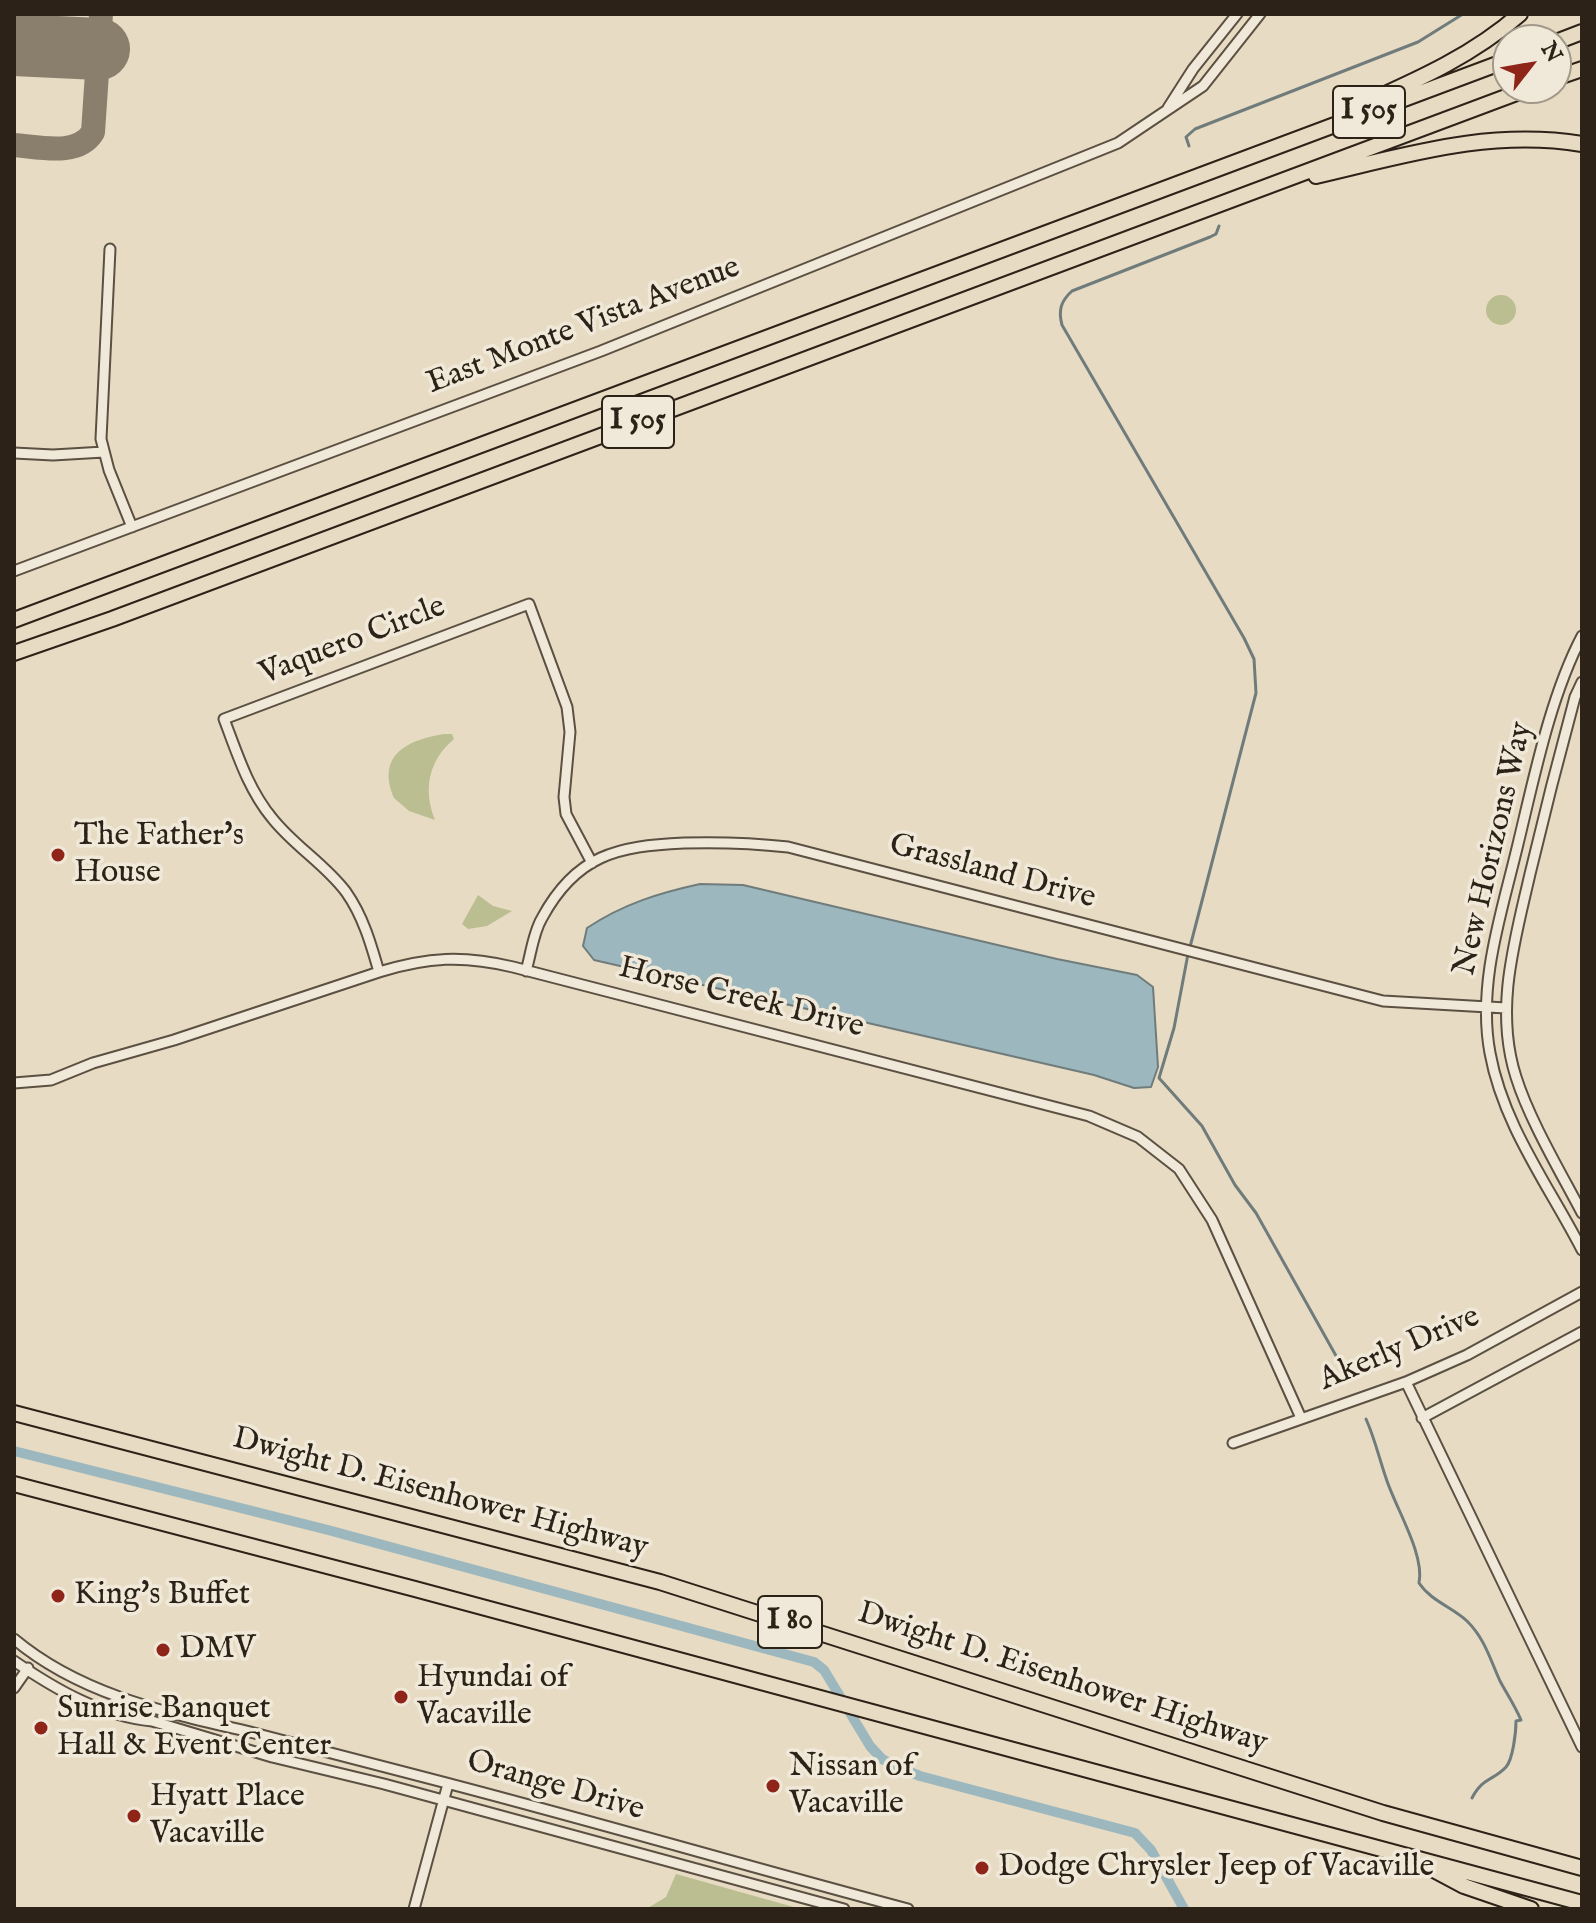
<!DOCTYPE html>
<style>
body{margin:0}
#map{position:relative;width:1596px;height:1923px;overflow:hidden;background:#e8dbc3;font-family:"IM FELL English",serif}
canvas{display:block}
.frame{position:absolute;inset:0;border:16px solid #2c2217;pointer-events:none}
.north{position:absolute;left:1492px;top:24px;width:80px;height:80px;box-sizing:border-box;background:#f0e8d8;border:2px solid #a2998b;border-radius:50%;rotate:59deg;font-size:22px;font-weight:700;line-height:32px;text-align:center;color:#2c2217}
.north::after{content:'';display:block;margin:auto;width:28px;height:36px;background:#8f2418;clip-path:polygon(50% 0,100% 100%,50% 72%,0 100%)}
</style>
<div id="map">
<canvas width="1596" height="1923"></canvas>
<div class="frame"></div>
<div class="north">N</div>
</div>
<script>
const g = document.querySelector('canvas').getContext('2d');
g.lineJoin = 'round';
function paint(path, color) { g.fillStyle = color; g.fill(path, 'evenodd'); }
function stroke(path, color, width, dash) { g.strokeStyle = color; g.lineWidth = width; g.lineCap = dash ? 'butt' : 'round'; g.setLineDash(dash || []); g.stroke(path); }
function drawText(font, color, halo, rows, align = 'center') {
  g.font = font + ' "IM FELL English",serif'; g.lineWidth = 7; g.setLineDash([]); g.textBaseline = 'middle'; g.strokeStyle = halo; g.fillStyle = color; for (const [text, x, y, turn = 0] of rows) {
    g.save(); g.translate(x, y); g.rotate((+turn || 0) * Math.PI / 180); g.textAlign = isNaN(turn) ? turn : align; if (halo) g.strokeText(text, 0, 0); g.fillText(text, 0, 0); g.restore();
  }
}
paint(new Path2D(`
 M1486 310a15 15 0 1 1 30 0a15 15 0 1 1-30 0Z
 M444,734h8l2,5c-26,22 -31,51 -19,81l-26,-9 -15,-13c-18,-43 13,-58 50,-64z
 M478,895l15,11 19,5 -25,15 -19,3 -6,-5z
 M676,1874l107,30 18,5h-155l20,-12z`), '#babe90');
const water = new Path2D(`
 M700,884l43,1 314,74 80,16 16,12 5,80 -7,20 -17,1 -40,-13 -500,-115 -11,-14 4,-18c36,-24 72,-35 113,-44z`);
paint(water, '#9cb8be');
stroke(water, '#6f7c7b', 2);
stroke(new Path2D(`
 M1189,146l-3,-9 9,-8 223,-87 45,-28
 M1190,947l66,-254 -2,-34 -10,-21 -182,-313c-4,-15 -1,-24 10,-34l138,-54 6,-3 3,-8
 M1188,954l-14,74 -15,50 43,48 33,59 21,28 93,166
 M1366,1419c9,20 13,39 20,59 9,29 39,76 33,105 12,18 33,24 48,38 18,18 23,38 33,60 7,13 15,25 21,39l-5,1c0,11 -3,38 -10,46 -13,14 -23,10 -34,31`), '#6f7c7b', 3);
stroke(new Path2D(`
 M14,1451l314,79 486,132 10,8 46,76 12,13 15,8 23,9 215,57 16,17 33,59`), '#9cb8be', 10);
stroke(new Path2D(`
 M14,145c26,2 64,12 79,-13l8,-118`), '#8a7e6d', 24);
stroke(new Path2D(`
 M14,45l85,4`), '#8a7e6d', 62);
const minor = new Path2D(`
 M1168,108l25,-39 44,-55
 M110,249l-9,190 8,31 23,57
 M14,453l39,2 51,-3
 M14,571l587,-220 517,-208 85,-57 57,-72
 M1582,636c-32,61 -48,142 -64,208 -16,68 -41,139 -28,209 13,72 59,133 92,197
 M1582,682l-7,15c-16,59 -31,118 -45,177 -15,66 -36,135 -14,203 13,42 45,96 66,136
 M526,971c5,-17 7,-38 16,-53 34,-63 75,-72 142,-75 36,-1 68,0 104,4l595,154 123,7
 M379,972c-8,-28 -16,-56 -33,-80 -21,-28 -52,-46 -74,-74 -24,-29 -35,-65 -48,-99l305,-115 38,103 3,25 -6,65 2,17 26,49
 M14,1083l37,-3 42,-17 81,-23 205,-68c49,-15 84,-17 134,-5l576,149 49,21 41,32 33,51 89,198
 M1406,1382l176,365
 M1422,1418l160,-86
 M1233,1443l173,-61 61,-27 115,-63
 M14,1639c68,57 155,74 240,94 60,15 121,32 181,47 158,41 315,87 473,129
 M14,1661c41,28 87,55 138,60l120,36 112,27 460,125
 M14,1688l14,-20
 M414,1909l34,-125`);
const highway = new Path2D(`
 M1556,42l26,-10
 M1556,78l26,-9
 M1350,110c60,-27 120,-52 170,-96
 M1316,176c91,-21 172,-47 266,-32
 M14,620l1494,-560
 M14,653l98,-34 1418,-531
 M14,1413l646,169 723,231 199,55
 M14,1484l401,105 1167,314
 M1434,1870l30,16 67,23`);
stroke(minor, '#5b5042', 13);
stroke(highway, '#2c2217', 18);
stroke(minor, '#f0e8d8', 9);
stroke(highway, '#e8dbc3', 14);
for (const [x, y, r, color] of [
 [58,855,8,"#8f2418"],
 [58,1596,8,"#8f2418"],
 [163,1650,8,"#8f2418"],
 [401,1697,8,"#8f2418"],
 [41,1728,8,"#8f2418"],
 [773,1786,8,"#8f2418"],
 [134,1816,8,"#8f2418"],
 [982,1868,8,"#8f2418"]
]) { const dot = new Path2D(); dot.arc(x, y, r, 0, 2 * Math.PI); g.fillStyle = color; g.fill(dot); stroke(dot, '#f0e8d8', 3); }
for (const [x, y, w] of [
 [1369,112,72],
 [638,422,72],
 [790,1622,64]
]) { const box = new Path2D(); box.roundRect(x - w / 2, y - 26, w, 52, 6); g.fillStyle = '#f0e8d8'; g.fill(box); stroke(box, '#2c2217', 2); }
drawText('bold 30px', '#2c2217', null, [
 ["I 505",1369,112],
 ["I 505",638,422],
 ["I 80",790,1622]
]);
drawText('32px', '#2c2217', '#f0e8d8', [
 ["East Monte Vista Avenue",584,327,-21],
 ["Vaquero Circle",353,642,-21],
 ["New Horizons Way",1495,849,-77],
 ["Grassland Drive",992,873,15],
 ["Horse Creek Drive",741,999,14],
 ["Akerly Drive",1400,1350,-23],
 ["Dwight D. Eisenhower Highway",440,1495,15],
 ["Dwight D. Eisenhower Highway",1062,1680,18],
 ["Orange Drive",555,1787,16]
]);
drawText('32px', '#2c2217', '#f0e8d8', [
 ["The Father's",74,837],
 ["House",74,874],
 ["King's Buffet",74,1596],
 ["DMV",179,1650],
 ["Hyundai of",417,1679],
 ["Vacaville",417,1716],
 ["Sunrise Banquet",57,1710],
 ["Hall & Event Center",57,1747],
 ["Nissan of",789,1768],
 ["Vacaville",789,1805],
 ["Hyatt Place",150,1798],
 ["Vacaville",150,1835],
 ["Dodge Chrysler Jeep of Vacaville",998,1868]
], 'left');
</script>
